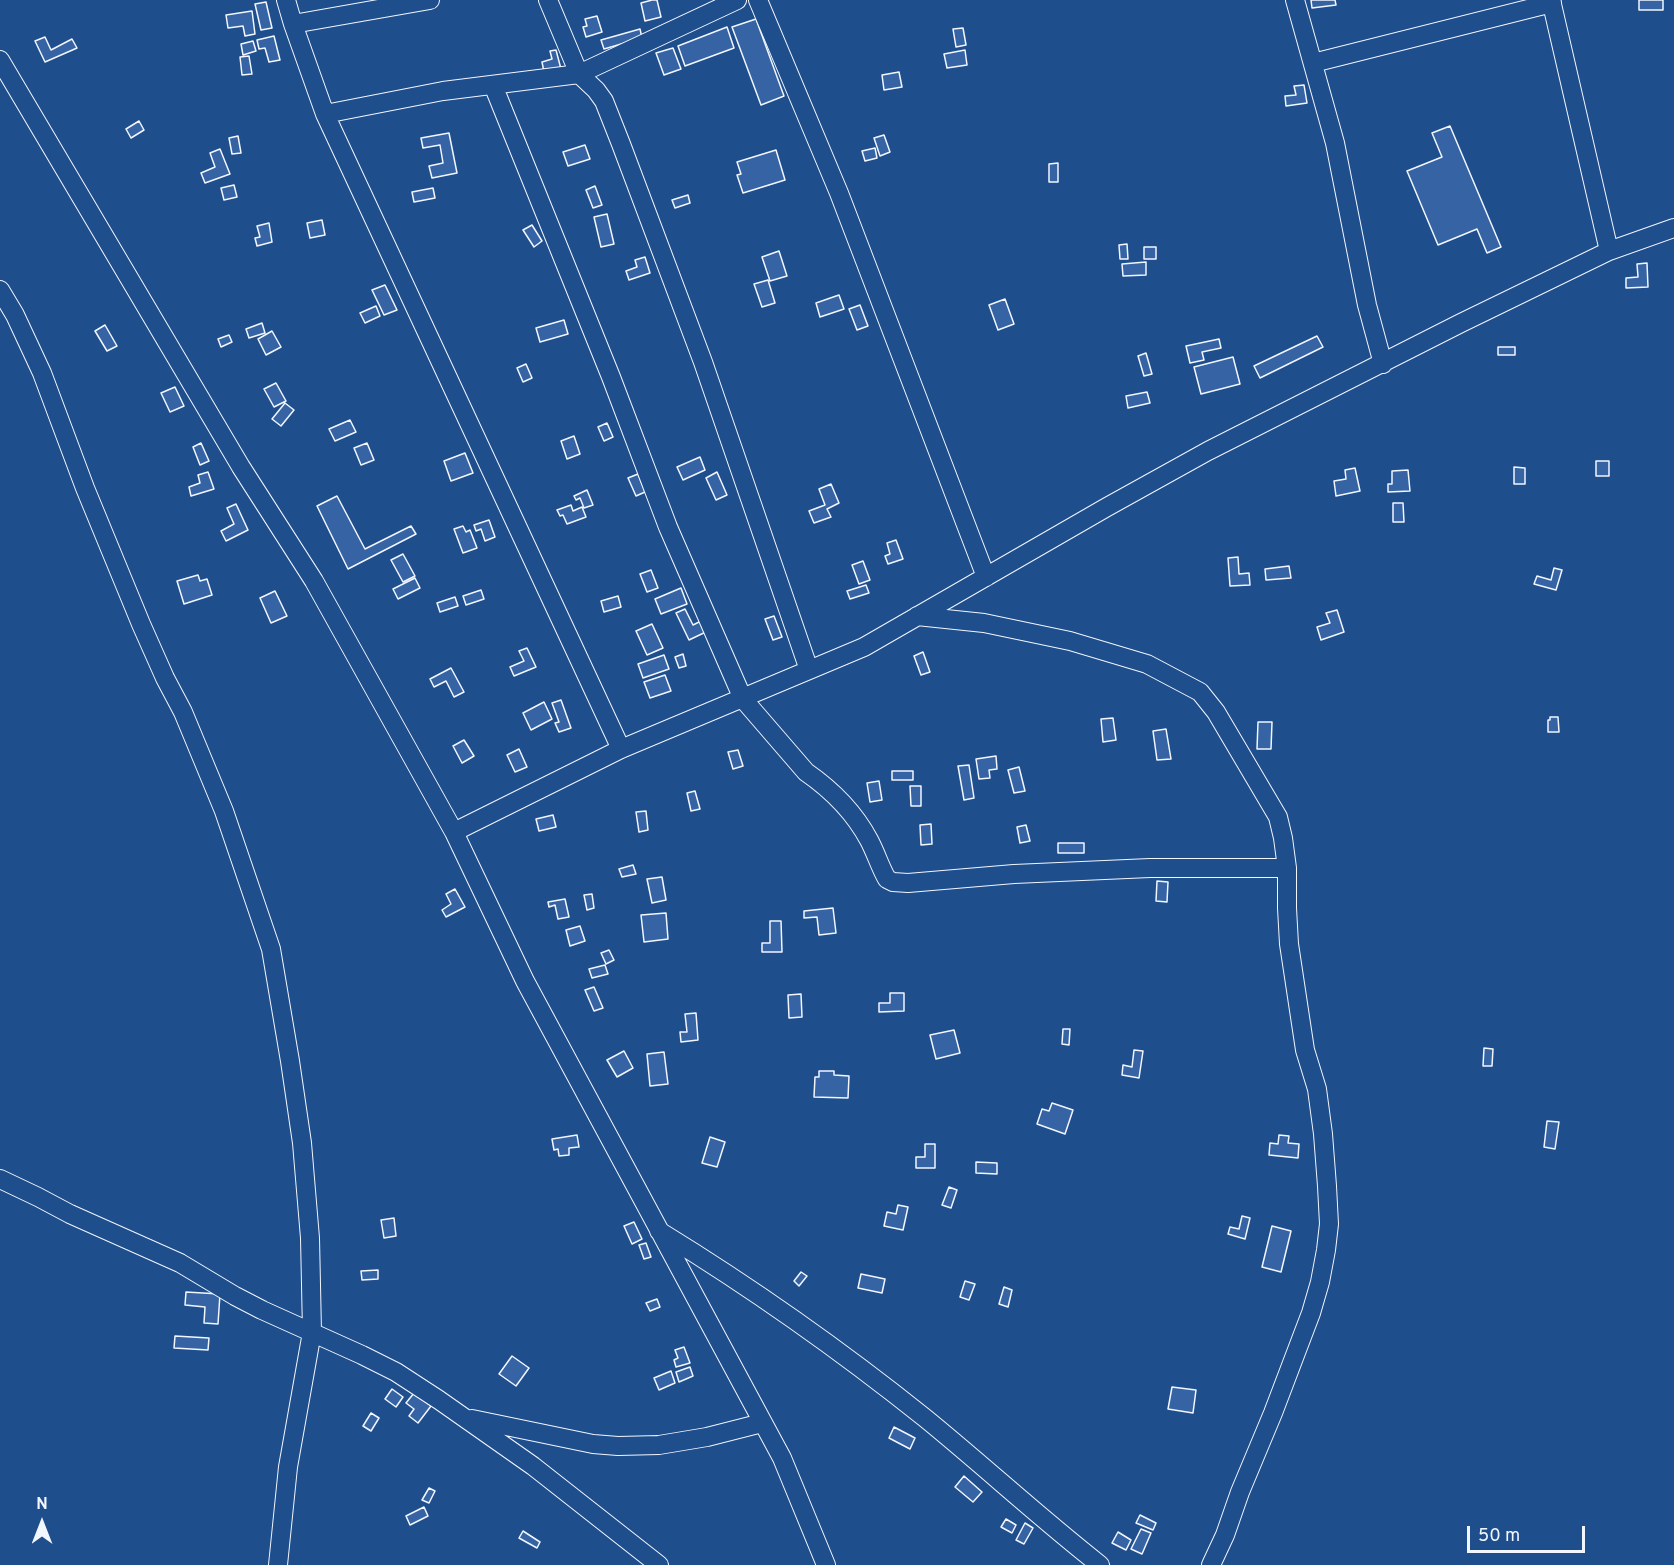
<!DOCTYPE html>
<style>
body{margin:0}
#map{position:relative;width:1674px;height:1565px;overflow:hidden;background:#1f4e8c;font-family:Overpass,sans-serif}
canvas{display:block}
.north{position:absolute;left:12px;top:1493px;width:60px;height:60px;-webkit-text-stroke:4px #1f4e8c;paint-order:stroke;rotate:0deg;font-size:16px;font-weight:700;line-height:24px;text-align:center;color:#f2f6ff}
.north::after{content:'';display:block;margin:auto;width:21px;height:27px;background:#f2f6ff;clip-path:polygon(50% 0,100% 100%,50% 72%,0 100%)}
.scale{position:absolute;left:1467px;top:1526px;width:118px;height:27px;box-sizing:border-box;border:3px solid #f2f6ff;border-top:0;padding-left:8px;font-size:18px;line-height:21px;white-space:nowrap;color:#f2f6ff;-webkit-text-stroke:4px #1f4e8c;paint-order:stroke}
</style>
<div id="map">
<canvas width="1674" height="1565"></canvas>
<div class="north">N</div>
<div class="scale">50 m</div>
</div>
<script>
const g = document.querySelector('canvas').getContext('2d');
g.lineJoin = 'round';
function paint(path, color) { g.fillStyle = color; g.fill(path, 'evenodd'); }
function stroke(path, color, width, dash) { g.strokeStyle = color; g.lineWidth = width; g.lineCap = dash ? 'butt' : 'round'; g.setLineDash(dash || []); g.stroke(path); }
const building = new Path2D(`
 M652,0h5l4,17 -16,4 -4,-18z
 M1311,0h24l1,5 -24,3z
 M1639,0h24v10h-24z
 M266,2l6,26 -11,2 -6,-26z
 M252,11l3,23 -10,2 -2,-10 -15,2 -2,-13z
 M597,16l5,16 -16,5 -3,-10 4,-1 -2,-7z
 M756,19l28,77 -23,9 -29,-78z
 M727,27l7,21 -49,18 -7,-20z
 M963,28l3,17 -10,2 -3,-18z
 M640,29l2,9 -38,11 -3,-9z
 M274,36l6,24 -11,2 -4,-14 -6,1 -2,-9z
 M45,37l6,13 21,-11 5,9 -32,14 -10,-21z
 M253,41l3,10 -13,4 -2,-11z
 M673,48l8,21 -17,6 -8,-22z
 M556,50l5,19 -17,3 -2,-10 10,-3 -2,-8z
 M965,50l2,15 -20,3 -3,-14z
 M249,56l3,18 -10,1 -2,-18z
 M899,72l3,15 -18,3 -2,-15z
 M1304,85l3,18 -21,3 -1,-10 11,-1 -2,-9z
 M139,121l5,9 -13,8 -5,-9z
 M1450,126l51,121 -14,6 -10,-24 -39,16 -31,-74 35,-14 -10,-24z
 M449,133l8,40 -25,5 -3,-12 14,-3 -3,-18 -17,3 -2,-10z
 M884,135l6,17 -10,4 -6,-18z
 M238,136l3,17 -9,1 -3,-16z
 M585,145l5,14 -22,7 -5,-14z
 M875,148l2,10 -12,3 -3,-10z
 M220,149l10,25 -25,9 -4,-10 14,-6 -5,-14z
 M776,150l9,30 -42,13 -6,-18 4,-1 -4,-12z
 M1058,163v19h-9v-18z
 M234,185l3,12 -13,3 -3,-12z
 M595,186l7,19 -9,3 -7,-18z
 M433,188l2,10 -21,4 -2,-10z
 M688,195l2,8 -15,5 -3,-8z
 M607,214l7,30 -13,3 -7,-30z
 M322,220l3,15 -15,3 -3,-15z
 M269,223l3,19 -15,4 -2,-8 5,-1 -3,-11z
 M532,225l10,16 -8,6 -11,-17z
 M1127,244l1,15h-8l-1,-14z
 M1144,247h12v12h-12z
 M779,251l8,25 -17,5 -8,-24z
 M645,257l5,16 -21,7 -3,-9 11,-4 -2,-7z
 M1146,262v13l-23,1 -1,-12z
 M1647,263l1,24 -22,1v-10l12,-1 -1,-13z
 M768,280l7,23 -13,4 -8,-23z
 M385,285l12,25 -13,5 -12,-25z
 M839,295l5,14 -24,8 -4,-14z
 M1005,299l9,25 -16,6 -9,-25z
 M860,305l8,21 -11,4 -8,-21z
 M376,306l4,10 -15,7 -5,-10z
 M564,320l4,14 -28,8 -4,-14z
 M262,323l3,10 -16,5 -3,-9z
 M105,325l12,21 -10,5 -12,-20z
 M272,331l9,16 -15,8 -8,-16z
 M229,335l3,7 -11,5 -3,-8z
 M1317,336l6,11 -63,31 -6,-12z
 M1219,339l2,9 -19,4 2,8 -14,3 -4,-17z
 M1498,347h17v8h-17z
 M1146,353l6,21 -8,2 -6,-20z
 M1233,357l7,27 -39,10 -7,-27z
 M526,364l6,14 -9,4 -6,-14z
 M276,383l10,18 -12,6 -10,-18z
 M175,387l9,19 -14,6 -9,-19z
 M1147,392l3,11 -22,5 -2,-12z
 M285,403l9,7 -13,16 -9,-7z
 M350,420l6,12 -21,9 -6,-12z
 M607,423l6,14 -9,4 -6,-14z
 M574,436l6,18 -13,5 -6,-18z
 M201,443l8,18 -9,4 -7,-18z
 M367,443l7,17 -13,5 -7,-17z
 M465,453l8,20 -22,8 -7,-20z
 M700,457l5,13 -22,10 -6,-13z
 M1596,461h13v15h-13z
 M1514,467l11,1v16h-11z
 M1355,468l5,23 -24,5 -2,-15 12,-2 -1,-9z
 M1408,470l2,21 -22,1v-8h4v-13z
 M208,472l6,17 -23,7 -2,-9 11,-4 -2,-8z
 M717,472l10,23 -11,5 -10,-22z
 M638,474l7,18 -9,4 -8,-18z
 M831,484l8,19 -12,6 4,8 -17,6 -5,-12 16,-6 -6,-16z
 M587,490l6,15 -9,3 -4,-10 -4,2 -2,-4z
 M337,496l28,53 46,-23 5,8 -68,35 -31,-63z
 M1393,503h10l1,19h-11z
 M236,504l12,26 -22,11 -5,-10 13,-7 -7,-16z
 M571,505l2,6 9,-4 4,10 -19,7 -4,-9 -3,1 -3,-6z
 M489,520l6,17 -10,4 -4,-12 -5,2 -2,-6z
 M463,526l3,6 4,-2 7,18 -14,5 -9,-24z
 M896,540l7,19 -15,5 -3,-8 5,-2 -3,-11z
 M403,554l12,22 -12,6 -12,-22z
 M1238,557l1,17 10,-1 1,12 -20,1 -2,-28z
 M863,561l7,19 -11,4 -7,-19z
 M1289,566l2,12 -25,2 -1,-11z
 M1554,568l8,2 -6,20 -22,-6 3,-8 14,4z
 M651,570l7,18 -11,4 -7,-18z
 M198,575l2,6 7,-2 5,16 -28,9 -7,-23z
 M415,578l5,10 -22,11 -5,-10z
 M866,585l3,8 -19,6 -3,-8z
 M681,588l6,16 -26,10 -6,-15z
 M481,590l3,9 -18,6 -3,-9z
 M275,591l12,25 -16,7 -11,-25z
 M618,596l3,11 -17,5 -3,-11z
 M455,597l3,9 -18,6 -3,-9z
 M685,609l8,16 12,-6 5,11 -21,10 -13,-27z
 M1337,610l7,22 -23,8 -4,-13 13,-4 -4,-10z
 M774,616l8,21 -9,3 -8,-21z
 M652,624l11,24 -16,7 -11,-24z
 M527,648l9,19 -22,9 -4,-9 14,-6 -5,-10z
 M923,652l7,20 -9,3 -7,-19z
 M683,654l3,12 -7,2 -4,-11z
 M664,655l5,14 -26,9 -5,-14z
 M451,668l13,24 -10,5 -8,-16 -12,6 -4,-8z
 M665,675l6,16 -21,7 -6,-16z
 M561,700l10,28 -12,4 -4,-9 4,-1 -7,-19z
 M544,702l8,17 -21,11 -8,-17z
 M1550,717h8l1,15h-11v-12h2z
 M1113,718l3,22 -13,2 -2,-23z
 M1258,722h14l-1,27h-14z
 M1166,729l5,30 -14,1 -4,-29z
 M464,740l10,16 -12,7 -9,-17z
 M519,749l8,18 -12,5 -8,-17z
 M738,750l5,16 -10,3 -5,-17z
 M996,756l1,13 -8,1 1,8 -11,1 -3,-20z
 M969,765l5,33 -10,2 -6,-34z
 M1019,767l6,24 -11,2 -6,-23z
 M892,771h21v9h-21z
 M879,781l3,19 -12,2 -3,-19z
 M910,786h11v20h-10z
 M695,791l5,18 -9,2 -4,-18z
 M646,811l2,19 -9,2 -3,-20z
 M553,815l3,12 -17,4 -3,-12z
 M931,824l1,20 -11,1 -1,-20z
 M1026,825l4,16 -10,2 -3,-16z
 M1058,843h26v10h-26z
 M633,865l3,9 -14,3 -3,-8z
 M662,877l4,23 -14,3 -5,-24z
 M1157,881l11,1 -1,20 -11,-1z
 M455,889l10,18 -19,10 -4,-7 9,-6 -5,-10z
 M592,894l2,14 -7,2 -3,-15z
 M565,899l4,18 -11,2 -3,-14 -6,2 -1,-5z
 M833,908l3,25 -17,2 -2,-18 -13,1v-7z
 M666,913l2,26 -24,3 -3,-27z
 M770,921h11l1,31h-20v-9h8z
 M580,926l5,15 -15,5 -4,-16z
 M609,950l5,10 -8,4 -5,-11z
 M605,965l3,9 -16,4 -3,-9z
 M594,987l9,21 -9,3 -9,-21z
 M890,993h14v18l-25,1v-9h11z
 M801,994l1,23 -13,1 -1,-23z
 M696,1013l2,27 -17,2 -1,-10h7l-2,-18z
 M1063,1029h7l-1,16 -7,-1z
 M954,1030l6,23 -24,6 -6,-24z
 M1484,1048l9,1 -1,17h-9z
 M1134,1050l9,1 -4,27 -17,-3 1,-10 9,2z
 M624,1051l9,17 -16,9 -10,-17z
 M664,1052l4,32 -18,2 -3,-32z
 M819,1071h15v4l15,1 -1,22 -34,-1 1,-20h4z
 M1052,1103l21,7 -8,24 -28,-10 5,-15 7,2z
 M1547,1121l12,1 -4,27 -11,-2z
 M577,1135l2,12 -10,1v7l-10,1 -1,-7 -4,1 -2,-11z
 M1279,1135l10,1 -1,7 11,1 -1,14 -29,-3 1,-12 8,1z
 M710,1137l15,5 -8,25 -15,-4z
 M925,1144h10v24h-19v-11h9z
 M976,1162l21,1v11l-21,-1z
 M949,1187l8,3 -6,18 -9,-3z
 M898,1205l10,2 -5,23 -19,-4 3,-14 9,2z
 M1242,1216l8,2 -5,21 -17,-5 2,-7 9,2z
 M394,1218l2,18 -12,2 -3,-18z
 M634,1222l8,17 -10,5 -8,-18z
 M1272,1226l19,5 -10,41 -19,-5z
 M646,1243l5,14 -7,2 -5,-14z
 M378,1270v9l-16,1 -1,-9z
 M801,1272l6,4 -8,10 -5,-5z
 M861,1274l24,5 -3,14 -24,-5z
 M965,1281l10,3 -6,16 -9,-3z
 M1004,1287l8,3 -4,17 -9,-3z
 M186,1292l34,2 -2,30 -14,-1 1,-16 -20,-2z
 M657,1299l3,8 -10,4 -4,-8z
 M175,1336l34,2 -1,12 -34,-2z
 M684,1347l6,16 -14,4 -2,-7 4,-2 -3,-8z
 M512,1356l17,12 -13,18 -17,-12z
 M690,1367l3,9 -14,6 -3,-10z
 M671,1371l4,12 -16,7 -5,-12z
 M1172,1387l24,3 -3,23 -25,-4z
 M392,1389l11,8 -7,10 -11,-8z
 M414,1393l17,13 -13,17 -9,-7 5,-7 -8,-6z
 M371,1413l8,5 -8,13 -8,-5z
 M894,1427l21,11 -5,11 -21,-11z
 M964,1476l18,16 -9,10 -18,-15z
 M429,1488l6,3 -6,12 -7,-3z
 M424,1507l4,9 -18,9 -4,-9z
 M1140,1515l16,8 -3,7 -17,-7z
 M1006,1519l10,6 -4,8 -11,-6z
 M1025,1523l8,5 -9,16 -8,-4z
 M1141,1529l10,4 -9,21 -11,-5z
 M523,1531l17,11 -3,6 -18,-10z
 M1118,1532l13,8 -5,10 -14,-7z`);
paint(building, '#3563a3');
stroke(building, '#f2f6ff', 1.5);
const minor = new Path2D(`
 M286,0l7,24 32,90 296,635
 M548,0l31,74 17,16 8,11 17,43 82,218 106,308
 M758,0l81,193 147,384
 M1295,0l40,143 32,162 16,59
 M1551,0l58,251
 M293,24l137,-24
 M0,60l241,407 73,114 140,251 71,149 257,477 44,107
 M1313,63l239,-60
 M493,85l118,292 57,150 75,172 63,73c26,18 48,40 63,68 7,13 11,27 18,39l6,3 15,1 106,-9 136,-6h137
 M325,114l118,-23 136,-17 158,-74
 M0,290l15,25 27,58 43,115 56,136 24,54 18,34 41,99 47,138 19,112 12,82 8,95 2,94 -24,135 -10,98
 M917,616l67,7 86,18 77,23 53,28 16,20 62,105 5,21 4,30v40l2,36 16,106 12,39 6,45 4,52 2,38 -3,26 -6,32 -9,31 -38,100 -33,79 -15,43 -14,30
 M454,832l167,-83 243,-102 243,-140 101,-56 253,-128 148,-72 65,-23
 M0,1179l38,18 32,17 110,49 55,33 27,14 100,45 34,17 43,28 94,66 126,99
 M659,1231c93,57 181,119 266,187 59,48 115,100 175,147
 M472,1419l121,25 25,2 41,-1 48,-8 55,-14`);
stroke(minor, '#f2f6ff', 20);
stroke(minor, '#1f4e8c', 18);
</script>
